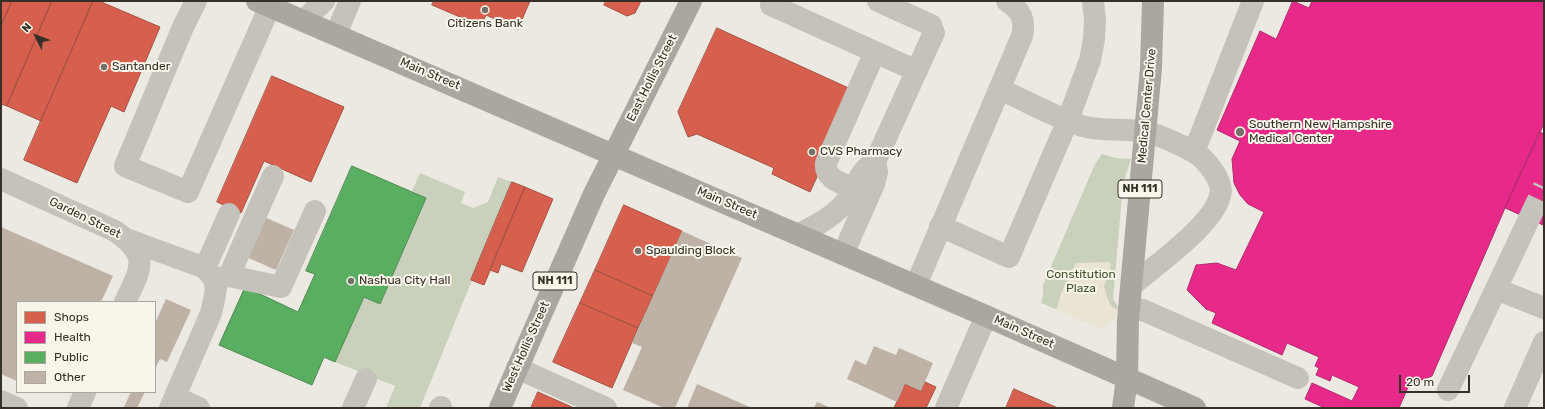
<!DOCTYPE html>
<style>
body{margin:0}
#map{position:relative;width:1545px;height:409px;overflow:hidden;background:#ece9e2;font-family:Rubik,sans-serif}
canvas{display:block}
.frame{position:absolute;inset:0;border:2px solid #363029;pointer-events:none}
.legend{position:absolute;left:16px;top:301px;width:140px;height:92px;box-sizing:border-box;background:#f8f5ea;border:1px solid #aaa69d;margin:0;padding:5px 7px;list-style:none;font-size:12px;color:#363029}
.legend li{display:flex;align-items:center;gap:8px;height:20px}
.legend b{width:20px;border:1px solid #aaa69d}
.north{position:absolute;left:16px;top:16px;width:40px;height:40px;-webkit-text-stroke:3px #f8f5ea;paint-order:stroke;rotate:312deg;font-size:11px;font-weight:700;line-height:16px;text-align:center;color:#363029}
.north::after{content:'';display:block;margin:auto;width:14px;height:18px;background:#363029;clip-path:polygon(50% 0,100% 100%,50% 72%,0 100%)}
.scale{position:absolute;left:1399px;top:375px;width:71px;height:18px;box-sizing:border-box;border:2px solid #363029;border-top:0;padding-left:5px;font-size:12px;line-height:14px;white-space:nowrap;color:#363029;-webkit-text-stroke:3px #f8f5ea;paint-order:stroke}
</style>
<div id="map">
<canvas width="1545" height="409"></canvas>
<div class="frame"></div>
<ul class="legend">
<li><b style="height:11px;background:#d6604d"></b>Shops</li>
<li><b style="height:11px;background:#e7298a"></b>Health</li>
<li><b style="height:11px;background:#5aae61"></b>Public</li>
<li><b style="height:11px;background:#beb1a5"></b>Other</li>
</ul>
<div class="north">N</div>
<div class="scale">20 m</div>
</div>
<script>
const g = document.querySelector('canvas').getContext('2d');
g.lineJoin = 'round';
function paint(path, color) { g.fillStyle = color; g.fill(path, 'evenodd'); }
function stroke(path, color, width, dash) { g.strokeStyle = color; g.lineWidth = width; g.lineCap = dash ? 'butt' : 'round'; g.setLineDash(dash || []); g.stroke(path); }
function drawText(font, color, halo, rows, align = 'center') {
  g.font = font + ' Rubik,sans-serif'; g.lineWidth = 4; g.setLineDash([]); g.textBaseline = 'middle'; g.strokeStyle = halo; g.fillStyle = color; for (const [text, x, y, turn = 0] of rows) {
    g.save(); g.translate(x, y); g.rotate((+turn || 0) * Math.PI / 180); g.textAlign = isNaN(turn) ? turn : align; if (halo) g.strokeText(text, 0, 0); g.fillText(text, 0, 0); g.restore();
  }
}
paint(new Path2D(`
 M1102,154l14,4 15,1 -8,25 -10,115 5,8 -4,12 -20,6 -53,-22 2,-9v-9l52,-121z
 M420,173l45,19 -4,11 12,5 15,-6 10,-25 14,5 -92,226h-34l9,-22 -60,-24 29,-65 16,7 46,-106 -14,-7z`), '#c9d1bd');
paint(new Path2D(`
 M1109,262l2,2 -1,7 -6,15 4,14 4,7 7,3 -9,14 -7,4 -9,-2 -38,-16 6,-19 14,-28z`), '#e9e4d3');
const shops = new Path2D(`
 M1,1h11l-11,25z
 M12,1h40l-45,105 -6,-2v-78z
 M52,1h41l-52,120 -34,-15z
 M93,1h6l61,26 -36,85 -13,-6 -34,77 -53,-23z
 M434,1h96l-12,28 -32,-14 -5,11 -49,-21z
 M606,1h35l-6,12 -8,3 -23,-11z
 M717,28l136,62 -26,65 -17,37 -38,-18 2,-6 -77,-34 -9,3 -10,-25z
 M272,76l72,31 -33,75 -47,-21 -23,52 -24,-11z
 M512,182l13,5 -41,98 -13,-5z
 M525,187l28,12 -31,73 -21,-8 -3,9 -8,-3z
 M624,205l58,26 -29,65 -58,-26z
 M595,270l58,26 -15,32 -58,-25z
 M580,303l58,25 -26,60 -59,-26z
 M925,382l11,5 -10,21h-32l11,-24 16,7z
 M1014,389l44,19h-52z
 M538,392l36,16h-43z`);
paint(shops, '#d6604d');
stroke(shops, '#a65242', 1);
const health = new Path2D(`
 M1293,1l16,7 3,-7h232v123l-39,84 -73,168 -23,9 -10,23h-74l-20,-9 7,-16 40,18 7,-14 -27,-12 -2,6 -14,-6 3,-7 -4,-2 4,-9 -32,-14 -5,12 -70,-32 4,-10 -10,-4 -19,-19 9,-25 21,-2 19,7 28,-58 -16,-8 -8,-9 -6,-12 -2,-24 8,-18 -23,-11 43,-99 16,8z
 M1540,132l4,2 -1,91 -38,-17z`);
paint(health, '#e7298a');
stroke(health, '#b22b6d', 1);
const public = new Path2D(`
 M352,166l74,32 -46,106 -16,-7 -29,65 -11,-5 -12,28 -93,-40 26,-58 53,25 17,-38 -9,-3z`);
paint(public, '#5aae61');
stroke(public, '#4f8850', 1);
paint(new Path2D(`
 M262,216l32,14 -18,40 -32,-14z
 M1,227l112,49 -12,26h-84v79l-16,-7z
 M682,231l60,27 -67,150h-11l-41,-18 19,-43 -10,-4z
 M166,299l25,11 -24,52 -7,-3 -5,10v-46z
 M874,346l22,9 3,-7 34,15 -12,28 -16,-7 -8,18 -50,-23 8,-19 11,5z
 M697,384l55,24h-65z
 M131,392h14l-8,16 -13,-1z
 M817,402l14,6h-17z`), '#beb1a5');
stroke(new Path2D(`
 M1529,219l15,-32`), '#c8c4bd', 22, [22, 11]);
stroke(new Path2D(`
 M196,1l-13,26 -58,139 63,26 82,-186
 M773,1l-2,4 146,66
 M304,20l20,-19
 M336,34l14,-33
 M999,89c28,12 55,28 83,37 21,6 43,2 64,6 12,2 45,17 55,25 9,8 23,26 19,39 -7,29 -65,70 -88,89
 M1194,152l59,-151
 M1,179l114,52c36,25 26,37 10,71
 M854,189c-12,-6 -30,-10 -28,-26l49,-111
 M1529,219l-33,70 48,19
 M940,226l69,31 59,-137 22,-60 4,-21 1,-19 -2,-19
 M799,234c19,-9 39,-20 51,-38 9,-14 9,-25 25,-34l57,-125 2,-4 -3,-8 -53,-24
 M129,240l76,28 9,11 2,9 -2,12 -3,13 -41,95
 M843,254l31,-70 3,-12 -2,-10
 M205,268l24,-54
 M229,276l52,11 34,-76
 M215,279l14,-3 44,-100
 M916,285l106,-249c4,-16 -1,-26 -15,-35
 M1130,307l15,4 153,67
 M517,368l89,40
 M1448,390l48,-101
 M175,397l24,11
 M1,401l16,7
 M78,408l7,-16
 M353,408l13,-29
 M440,408l1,-1
 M946,408l40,-92
 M1515,408l29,-66`), '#c5c2bb', 22);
stroke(new Path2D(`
 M257,1l729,315 209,92
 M500,408l94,-214 97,-193
 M1123,408l4,-30 1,-58 23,-252 2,-67`), '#aaa6a0', 22);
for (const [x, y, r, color] of [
 [485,10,4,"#76716a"],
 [104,67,4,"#76716a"],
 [1240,132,5,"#76716a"],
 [812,152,4,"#76716a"],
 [638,251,4,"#76716a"],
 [351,281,4,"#76716a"]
]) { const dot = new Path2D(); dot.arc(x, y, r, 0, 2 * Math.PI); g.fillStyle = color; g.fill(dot); stroke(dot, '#f8f5ea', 1.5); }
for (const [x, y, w] of [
 [1140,189,44],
 [555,281,44]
]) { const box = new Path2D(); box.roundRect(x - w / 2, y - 9, w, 18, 3); g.fillStyle = '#f8f5ea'; g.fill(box); stroke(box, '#363029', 1); }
drawText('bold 11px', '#363029', null, [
 ["NH 111",1140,189],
 ["NH 111",555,281]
]);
drawText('12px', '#363029', '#f8f5ea', [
 ["Citizens Bank",485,24,"center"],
 ["Santander",112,67],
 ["Southern New Hampshire",1249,125],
 ["Medical Center",1249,139],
 ["CVS Pharmacy",820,152],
 ["Spaulding Block",646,251],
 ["Nashua City Hall",359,281]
], 'left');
drawText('12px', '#363029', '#f8f5ea', [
 ["Main Street",430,74,23],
 ["East Hollis Street",652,78,-63],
 ["Medical Center Drive",1147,106,-85],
 ["Main Street",727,203,23],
 ["Garden Street",85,218,26],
 ["Main Street",1024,332,24],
 ["West Hollis Street",526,347,-66]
]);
drawText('12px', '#3e522f', '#f8f5ea', [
 ["Constitution",1081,275],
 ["Plaza",1081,289]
]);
</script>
